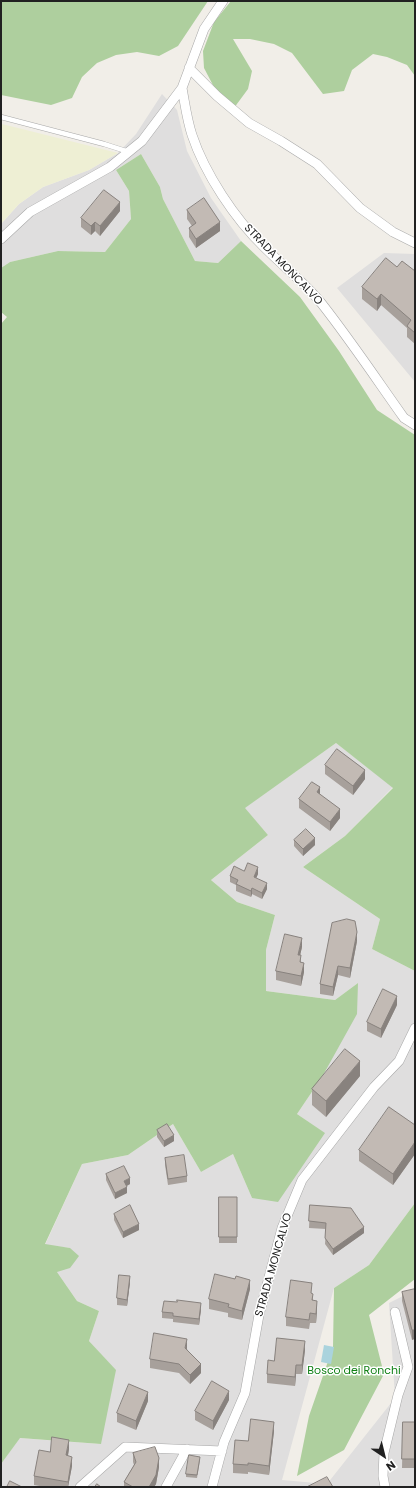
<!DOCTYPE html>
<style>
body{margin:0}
#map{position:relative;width:416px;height:1488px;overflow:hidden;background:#f1eee8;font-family:Poppins,sans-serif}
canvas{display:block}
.frame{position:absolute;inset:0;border:2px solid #212121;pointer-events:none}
.north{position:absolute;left:364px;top:1436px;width:40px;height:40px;-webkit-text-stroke:3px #fff;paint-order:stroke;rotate:145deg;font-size:11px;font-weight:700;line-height:16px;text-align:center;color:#212121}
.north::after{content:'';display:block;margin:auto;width:14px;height:18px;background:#212121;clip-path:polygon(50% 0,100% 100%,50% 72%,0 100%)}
</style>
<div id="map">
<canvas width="416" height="1488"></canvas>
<div class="frame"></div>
<div class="north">N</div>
</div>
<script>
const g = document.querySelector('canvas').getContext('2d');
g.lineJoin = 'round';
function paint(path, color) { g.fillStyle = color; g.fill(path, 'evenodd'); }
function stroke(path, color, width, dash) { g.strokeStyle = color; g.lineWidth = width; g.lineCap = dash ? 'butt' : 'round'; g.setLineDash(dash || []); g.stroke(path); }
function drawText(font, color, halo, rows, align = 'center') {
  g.font = font + ' Poppins,sans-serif'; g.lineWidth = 3; g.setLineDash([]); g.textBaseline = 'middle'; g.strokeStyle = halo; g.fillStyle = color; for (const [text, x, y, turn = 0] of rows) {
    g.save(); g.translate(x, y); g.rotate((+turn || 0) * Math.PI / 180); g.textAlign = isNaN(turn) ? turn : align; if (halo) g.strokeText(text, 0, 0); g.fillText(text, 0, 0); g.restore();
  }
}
paint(new Path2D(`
 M162,94l15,16 10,41 24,47 30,43 -23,22 -23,-2 -32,-62 -3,-12 -19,-33 -25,16 13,21 2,28 -26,33 -47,-1 -48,11 -9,6v-44l18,-20 24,-17 46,-17 29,-17 18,-19z
 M384,253l31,1v128l-78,-94z
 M336,743l57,44 -48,49 -42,31 77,52 -8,30 43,22v232l-46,62 -35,23 -52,192 45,4 68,-86 -6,-95 26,-13v197h-414v-23l18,-26 81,6 15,-74 -26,-29 10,-30 -22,-10 -20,-29 13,-24 -25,-3 37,-81 46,-9 45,-31 28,48 32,-18 19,44 72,-65 -27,-19 25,-37 36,-94 -23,17 -69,-9v-41l9,-35 -38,-13 -26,-22 57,-45 -24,-27z`), '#dfdede');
paint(new Path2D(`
 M1,124l9,2 108,27 -29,17 -46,17 -24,17 -18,20z`), '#eeefd4');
paint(new Path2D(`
 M1,1h207l-30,45 -19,10 -22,-4 -21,3 -19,8 -15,14 -10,21 -21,7 -50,-10z
 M231,1h184v75l-8,-11 -20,-8 -14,-3 -21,16 -8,21 -21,3 -31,-41 -18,-9 -24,-5h-17l19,32 -4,18 -14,19 -19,-19 -11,-21 -1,-17 11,-29z
 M141,154l19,33 3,12 32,62 23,2 23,-22 59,56 39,54 38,59 38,25v536l-43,-22 8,-30 -77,-52 42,-31 48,-48 -57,-45 -91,65 23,27 -57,45 26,22 38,13 -9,35v41l69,9 23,-17 -1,31 -35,63 -25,37 28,19 -47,69 -26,-4 -19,-44 -32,18 -28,-48 -45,31 -46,9 -37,80 25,4 9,8 -9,12 -13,4 20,29 22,10 -10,30 27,29 -15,74 -81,-6 -19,26v-1140l6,-7 -6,-5v-44l9,-6 48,-11 47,1 26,-33 -2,-28 -13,-21z
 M415,1203v76l-46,36 15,59 -40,76 -47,26 12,-60 24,-69 1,-59 35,-23z`), '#aecf9e');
paint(new Path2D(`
 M324,1345l10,2 -3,17 -10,-2z`), '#aad3dd');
const service = new Path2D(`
 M1,117l103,27 25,8`);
const minor = new Path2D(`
 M189,68l28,28 32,27 32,18 36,23 43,44 33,24 22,11
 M182,88c3,16 5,32 10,47 13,39 43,84 72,112 19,19 41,36 58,57 29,37 55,76 82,114l11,7
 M1,239l29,-27 80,-45 32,-26 40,-53 22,-59 19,-28
 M80,1487l45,-40 97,4
 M166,1487l21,-38
 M212,1487l12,-45 21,-49 14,-78 23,-87 20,-48 72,-93 25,-26 16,-33
 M385,1487l-2,-11 1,-23 14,-58 10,-28 -13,-55`);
stroke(service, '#a8a8a8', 5.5);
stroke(minor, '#a8a8a8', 10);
stroke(service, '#fff', 4.5);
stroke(minor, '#fff', 9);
paint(new Path2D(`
 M187,210l33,21 -24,17 -7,-11v-9l3,-2 -5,-7z
 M120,211l-20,25 -5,-5 -4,4 -10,-8v-9z
 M397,267l18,4v73l-8,-7v-9l-26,-23 -4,6 -15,-12v-12z
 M325,765l40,14 -12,16 -28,-21z
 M299,799l41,19 -10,13 -31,-23z
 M294,840l21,5 -12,11 -9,-10z
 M244,871l14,3 -2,4 11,11 -5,10 -10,-5 -1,3 -15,-6v-6l-6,-3v-6z
 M357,941l-7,37 -12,-3 -5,21 -13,-2v-10z
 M302,947l-2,8 1,8 3,9 -3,14 -25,-6v-9z
 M397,1005l-16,33 -14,-7v-9z
 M360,1076l-34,41 -14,-12v-16z
 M415,1125v29l-22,31 -34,-24v-11z
 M157,1130l17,11 -10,6 -7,-10z
 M165,1158l22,18v6l-19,3 -3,-20z
 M106,1174l24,10 -3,2v7l-12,6 -9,-19z
 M219,1197h18v46h-18z
 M310,1205l54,28 -31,22 -8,-11 1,-15 -17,-1z
 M114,1214l25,16 -16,8 -9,-18z
 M235,1279l15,10 -8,31 -14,-3v-4l-19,-4v-10z
 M130,1282l-3,24 -10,-1v-7z
 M415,1289l-3,51 -10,-39v-9z
 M312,1293l1,7 4,10 -1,13h-6l-1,6 -23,-3v-9z
 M201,1309l-2,16 -26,-3v-3l-11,-1v-6z
 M187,1348v1l14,24 -11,11 -11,-11 -29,-5v-9z
 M305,1350l-3,24h-6l-1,12 -28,-3v-9l7,-13z
 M229,1400l-16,30 -18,-10v-9z
 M148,1401l-12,29 -19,-8v-9z
 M403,1422h12v46h-13z
 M274,1431l-5,44 -21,-3v2l-15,-1v-9l15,-23z
 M69,1449l-1,7 4,10 -4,21h-23l-11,-2v-9l16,-24z
 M133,1453l26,14 -3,17 -2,3h-30v-5l10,-17 -1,-3z
 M200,1460l-3,18 -11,-1v-3z`), '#a7a09b');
paint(new Path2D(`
 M120,202v9l-20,25v-10z
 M95,222v9l-4,4v-9z
 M220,222v9l-24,17v-9z
 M381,294v11l-4,6v-12z
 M365,770v9l-12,16v-9z
 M320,787v9l-3,-4z
 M340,809v9l-10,13v-9z
 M315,838v7l-12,11v-7z
 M258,867v7l-4,9v-6z
 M267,883v6l-5,10v-6z
 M252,888v6l-1,3v-6z
 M357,932v9l-7,37v-10z
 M302,938v9l-4,17v-9z
 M304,963v9l-3,14v-10z
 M338,966v9l-5,21v-9z
 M397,996v9l-16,33v-9z
 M360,1061v15l-34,41v-16z
 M174,1135v6l-10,6v-6z
 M415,1142v12l-22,31v-11z
 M130,1178v6l-6,3v-6z
 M127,1187v6l-12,6v-6z
 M139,1224v6l-16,8v-6z
 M364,1227v6l-31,22v-6z
 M130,1276v6l-3,24v-6z
 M250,1280v9l-8,31v-9z
 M317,1301v9l-1,13v-9z
 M201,1303v6l-2,16v-6z
 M412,1330h3v9l-3,1z
 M187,1339v9l-2,9v-9z
 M305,1341v9l-3,24v-9z
 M201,1364v9l-11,11v-9z
 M296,1365v9l-1,12v-9z
 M229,1391v9l-16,30v-9z
 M148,1392v9l-12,29v-9z
 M274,1422v9l-5,44v-9z
 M69,1440v9l-3,16v-10z
 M72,1457v9l-4,21v-5z
 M159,1458v9l-3,17 -2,3h-5z`), '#88827e');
const building = new Path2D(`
 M104,190l16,12 -20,24 -5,-4 -4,4 -10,-8z
 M204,198l16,24 -24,17 -7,-11 7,-5 -9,-13z
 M386,258l11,9 5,-6 13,10v62l-8,-7 4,-6 -30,-26 -4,5 -15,-12z
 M337,749l28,21 -12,16 -28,-21z
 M312,782l8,5 -3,5 23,17 -10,13 -31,-23z
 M306,829l9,9 -12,11 -9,-9z
 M248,863l10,4 -4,10 13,6 -5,10 -10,-5 -1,3 -15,-7 2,-4 -8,-4 4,-10 10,5z
 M347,919l8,2 2,11 -7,36 -12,-2 -5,21 -13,-3 12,-61z
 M285,934l17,4 -4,17h3l-1,7 4,1 -3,13 -25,-5z
 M383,989l14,7 -16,33 -14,-7z
 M345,1049l15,12 -34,40 -14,-12z
 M389,1107l26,18v17l-22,32 -34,-24z
 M167,1124l7,11 -10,6 -7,-11z
 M184,1155l3,21 -19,3 -3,-21z
 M124,1166l6,12 -6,3 3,6 -12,6 -9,-19z
 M219,1197h18v40h-18z
 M130,1205l9,19 -16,8 -9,-18z
 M310,1205l41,3 13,19 -31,22 -8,-11 1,-15 -17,-2z
 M215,1274l20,5 1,-3 14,4 -8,31 -14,-4 1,-3 -20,-5z
 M119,1275l11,1 -3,24 -10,-2z
 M291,1280l21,3 -1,10 2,1 -1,6 5,1 -1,13 -6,-1 -1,7 -23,-3z
 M415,1289v41h-3l-10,-38z
 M177,1300l24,3 -2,16 -26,-3v-3l-11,-1 2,-11 13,1z
 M154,1333l33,6 -2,9 16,16 -11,11 -11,-11 -29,-5z
 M277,1338l28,3 -3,24h-6l-1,12 -28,-3 1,-14 6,1z
 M212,1381l17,10 -16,30 -18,-10z
 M129,1384l19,8 -12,29 -19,-8z
 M251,1419l23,3 -5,44 -21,-3v2l-15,-1 2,-24 13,1z
 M403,1422h12v37h-13z
 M52,1437l17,3 -3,15 6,2 -4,25 -34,-6 5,-26 11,2z
 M155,1447l4,11 -3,17 -7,12h-16l-9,-5 12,-20 -3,-9z
 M189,1455l11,2 -3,18 -11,-1z
 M327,1477l6,10h-26z
 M10,1481l12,6h-15z
 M97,1484l4,3h-6z`);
paint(building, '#c2bab4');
stroke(building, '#88827e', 1);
drawText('11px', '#212121', '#fff', [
 ["STRADA MONCALVO",283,265,46],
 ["STRADA MONCALVO",274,1265,-74]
]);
drawText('11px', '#0f7f14', '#fff', [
 ["Bosco dei Ronchi",354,1371]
]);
</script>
